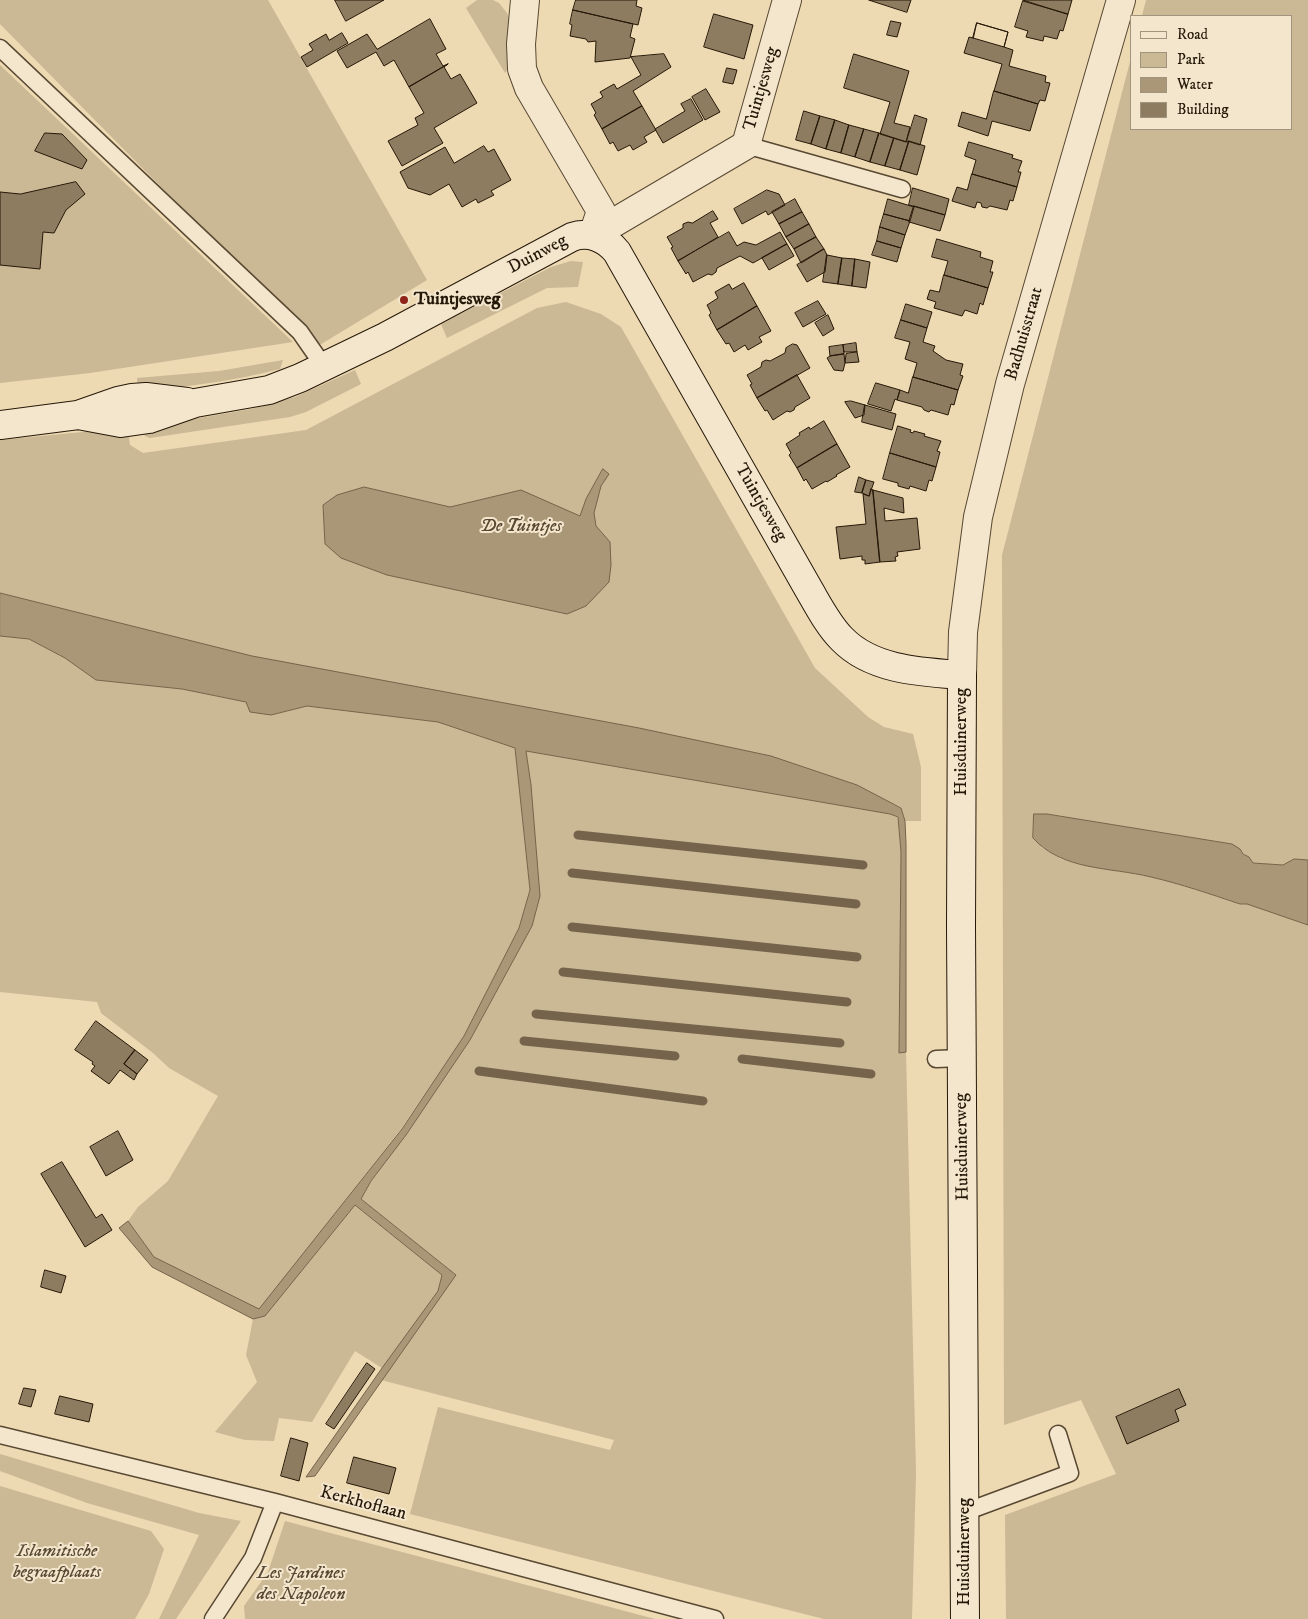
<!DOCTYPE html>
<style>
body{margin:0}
#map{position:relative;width:1308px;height:1619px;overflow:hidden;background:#edd9b2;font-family:"IM FELL DW Pica",serif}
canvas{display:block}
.legend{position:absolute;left:1130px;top:15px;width:162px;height:115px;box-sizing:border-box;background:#f3e6cd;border:1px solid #a1947e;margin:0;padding:6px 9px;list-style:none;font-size:15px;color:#261808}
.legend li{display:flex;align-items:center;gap:10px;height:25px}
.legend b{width:25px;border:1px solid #a1947e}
</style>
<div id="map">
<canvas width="1308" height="1619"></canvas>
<ul class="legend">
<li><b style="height:6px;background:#f3e6cd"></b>Road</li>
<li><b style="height:14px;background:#cbb895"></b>Park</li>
<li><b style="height:14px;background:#a99778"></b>Water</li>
<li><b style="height:14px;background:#8d7c60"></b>Building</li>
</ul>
</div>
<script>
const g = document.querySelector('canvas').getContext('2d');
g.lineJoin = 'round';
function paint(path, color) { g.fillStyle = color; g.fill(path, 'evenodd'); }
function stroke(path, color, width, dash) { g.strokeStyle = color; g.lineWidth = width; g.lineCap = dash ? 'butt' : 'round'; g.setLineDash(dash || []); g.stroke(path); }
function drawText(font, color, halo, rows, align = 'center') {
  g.font = font + ' "IM FELL DW Pica",serif'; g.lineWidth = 4; g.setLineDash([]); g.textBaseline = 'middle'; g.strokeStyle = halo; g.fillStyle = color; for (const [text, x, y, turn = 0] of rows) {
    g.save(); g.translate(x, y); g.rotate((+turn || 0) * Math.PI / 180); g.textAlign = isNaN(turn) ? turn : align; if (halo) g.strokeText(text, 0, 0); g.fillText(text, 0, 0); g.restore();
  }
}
paint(new Path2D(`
 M0,0h268l159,280 -109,66 -318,-322z
 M477,0h16l6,3 8,10 3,8 1,44 -6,8 -39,-65z
 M1146,0h162v860l-14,-1 -10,6 -31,-2c-5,-8 -14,-12 -21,-19l-185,-30 -6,33 20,12 15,4 64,11 28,7 72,23h7l61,21v694h-302l-1,-104 111,-41 -35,-74 -77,25 -2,-870 130,-501v75h160v-113h-150z
 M0,65l293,277 -203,31 -90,10z
 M571,261l12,1 -5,25 -31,1 -100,50 -6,-14 110,-57z
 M566,302l35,12 20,13 194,341 53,49 16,10 29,7 8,33v54h-16l-4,-14 -19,-8 -353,-81 -529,-115v-163l103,-10 25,1 2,14 13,8 163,-23 231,-122z
 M283,360l-3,9c-47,12 -93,18 -142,22l-1,-13 82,-7z
 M355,370l6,14 -55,28 -16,5 -140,21 -5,-2 -3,-8 109,-19 44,-12z
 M0,636l29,3 36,19 31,22 86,9 64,13 25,13 36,-9 131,16 77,26 15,142 -11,38 -55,108 -63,93 -142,181 -105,-53 -26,-36 10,-14 30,-26 50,-85 -49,-28 -16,-15 -52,-40 -4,-11 -97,-10z
 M526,751l364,63 8,4 3,34 -2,200h7l10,422 -4,145h-88l-414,-105 28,-107 172,43 4,-10 -233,-60 75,-105 -95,-76 10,-18 35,-46 64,-95 62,-114 -1,-141z
 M355,1205l87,70 -4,16 -56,77 -27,-17 -43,71 -33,-4 -5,23 -29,-1 -30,-8 42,-50 -11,-27 7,-36 12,-3z
 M0,1454l199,59 42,8 -65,98h-17l40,-84 -112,-32 -87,-32z
 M0,1486l151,45 13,18 -15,45 -14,25h-135z
 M285,1521l370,98h-410l-1,-13 24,-34z`), '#cbb895');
const water = new Path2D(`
 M603,469l6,5 -8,12 -7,27 2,13 14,16 1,23 -2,17 -23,24 -19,8 -180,-39 -46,-17 -16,-14 -2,-39 14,-10 27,-8 86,20 71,-17 59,26 6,-17z
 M0,593l252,63 387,72 132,28 86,29 44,23 4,13 1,22v209l-7,1 2,-201 -3,-35 -8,-3 -364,-63 5,34 9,111 -8,30 -62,114 -64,95 -35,46 -10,18 95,76 -141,201 -9,1 76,-109 56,-77 4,-16 -87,-70 -90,111 -12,3 -101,-52 -33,-39 9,-7 26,36 105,52 143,-180 62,-93 55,-108 11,-38 -15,-142 -77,-26 -131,-16 -36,9 -21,-3 -4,-10 -64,-13 -86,-9 -31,-22 -36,-19 -29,-3z
 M1034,814h13l185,30 8,5 3,5 6,3 4,6 30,2 11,-6 14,1v65l-61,-21h-7c-30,-10 -59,-20 -89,-27 -40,-10 -89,-6 -118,-39z`);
paint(water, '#a99778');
stroke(water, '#75644b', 1);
stroke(new Path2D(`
 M578,835l285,30
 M572,873l284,31
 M572,927l285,30
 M563,972l284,30
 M536,1014l304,29
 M524,1041l151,15
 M742,1059l129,15
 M479,1071l224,30`), '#75644b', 9);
const building = new Path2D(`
 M335,0h49l-38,21z
 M576,0h61l-1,6 6,2 -4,17 -65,-15z
 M869,0h42l-4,12z
 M1023,0h49l-4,14z
 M1023,1l45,13 -5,17 -3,-1 -3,9 -13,-3 -1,5 -17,-4 2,-6 -13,-4z
 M573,10l60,14 -3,13 5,2 -5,19 -35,4 1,-21 -8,1 -2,-3 -16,-3 2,-11 -2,-1z
 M714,14l39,11 -9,34 -40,-12z
 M430,19l16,30 -10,5 7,12 5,-2 -39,23 -15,-27 -10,6 -8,-14 -29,16 -10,-17 30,-17 10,15z
 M891,21l10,2 -4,14 -10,-2z
 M977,23l31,9 -4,15 9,3 -4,16 37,10 -1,6 5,1 -5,18 -5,-1 -2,4 -44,-13 8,-27 -38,-11 5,-16 4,1z
 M977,23l31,9 -4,15 -31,-9z
 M342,33l6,10 -41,24 -6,-10 12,-7 -4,-6 17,-10 3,6z
 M664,54l7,13 -38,24 9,15 -40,23 -8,-14 2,-2 -5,-9 12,-7 -3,-5 14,-8 3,5 24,-14 -10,-18z
 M854,54l55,17 -15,52 16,4 -4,15 -26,-8 10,-32 -46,-14z
 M448,64l-4,3 7,12 9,-5 17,29 -43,25 9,15 -41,23 -14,-25 30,-16 -3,-7 9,-5 -15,-26z
 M727,68l10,2 -4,14 -10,-2z
 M706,89l14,23 -15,8 -13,-23z
 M994,91l44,13 -8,27 -38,-10 -4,15 -30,-10 4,-14 24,7z
 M691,99l12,21 -40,23 -8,-14 30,-18 -4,-7z
 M642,106l14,24 -12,7 3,5 -14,8 -3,-5 -12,6 -5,-9 -3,2 -8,-15z
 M804,111l16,5 -9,28 -15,-4z
 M915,115l12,4 -7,26 -13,-4z
 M820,116l15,4 -9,29 -15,-5z
 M835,120l14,5 -8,28 -15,-4z
 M849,125l15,4 -9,28 -14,-4z
 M864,129l15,4 -9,29 -15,-5z
 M45,133l17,1 25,26 -5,9 -47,-18z
 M879,133l15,5 -9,28 -15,-4z
 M894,138l13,4 2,-1 -9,29 -15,-4z
 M909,141l16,5 -8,29 -17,-5z
 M969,142l44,13 -1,3 10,3 -4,11h3l-4,15 -45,-13 4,-14 -11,-4z
 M484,146l4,6 6,-3 17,31 -20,11 3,4 -16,8 -2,-4 -14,8 -13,-23 -19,11 -22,-7 -8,-16 45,-25 9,16z
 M972,174l45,13 -4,14 -3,-1 -3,10 -17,-4 -3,2 -5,-1 -1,-4 -4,-1 -2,6 -23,-7 5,-14 10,3z
 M76,182l9,12 -19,16 -12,23 -11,-1 -3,37 -40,-4v-73l20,2z
 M913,188l36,11 -4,16 -36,-10z
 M767,190l12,4 6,11 -17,10 -2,-4 -24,13 -8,-15z
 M795,199l7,13 -23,12 -7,-12z
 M888,199l26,8 -4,14 -26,-7z
 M914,206l31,9 -5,16 -31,-9z
 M713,211l5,8 -8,4 8,14 -40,24 -7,-13 2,-1 -6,-10 16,-9v-4l5,-2 4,1z
 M802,212l7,12 -23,13 -7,-13z
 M884,214l26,7 -5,14 -25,-8z
 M809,224l7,13 -22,12 -8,-12z
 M880,227l25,8 -4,13 -24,-7z
 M729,232l8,14 7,-4 12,3 24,-13 7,12 -34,19 -13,-7 -23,12 -1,4 -4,3 -4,-1 -15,8 -5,-10 -2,2 -8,-13z
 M816,237l8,12 -23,14 -7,-14z
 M937,239l44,13 -1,5 13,4 -3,11h3l-5,16 -44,-13 4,-14 -16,-4z
 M877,241l24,7 -4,14 -25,-7z
 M787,244l7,12 -25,14 -7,-12z
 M824,249l3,6 -2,17 -18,10 -10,-17z
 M827,255l15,3 -4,26 -15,-2z
 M842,258l13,1 -3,27 -14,-2z
 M855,259l15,3 -4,26 -14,-2z
 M944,275l44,13 -5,17 -3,-2 -3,11 -12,-4 -3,6 -28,-8 2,-6 -9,-3 3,-9 9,2z
 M744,283l13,23 -40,24 -8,-15 2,-2 -4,-8 11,-7 -3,-6 14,-8 3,5z
 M818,301l8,13 -23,13 -8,-14z
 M906,304l26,8 -5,16 -26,-8z
 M757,306l14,25 -12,6 3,5 -14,8 -3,-5 -11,7 -5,-9 -3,1 -9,-14z
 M828,315l6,14 -11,7 -8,-13z
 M901,320l26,8 -4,14 12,4 -2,5 13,9 17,4 -3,11 3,1 -5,14 -45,-13 4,-14 -12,-4 5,-17 -15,-4z
 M856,343l1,9h-13l-1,-7z
 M793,344l4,1 13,23 -53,30 -7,-13 2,-1 -5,-9 14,-8 1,-5 4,-2 4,1 15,-8 1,-5z
 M843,345l1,9 -14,2 -1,-9z
 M857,352l2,10 -14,1 1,-9z
 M844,354l1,9 -2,8 -9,-1 -7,-12 3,-2z
 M797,375l13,23 -15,9 -1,3 -4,2 -3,-1 -14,9 -6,-10 -2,1 -8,-13z
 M913,377l45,13 -4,15 -3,-1 -3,11 -17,-5 -2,2 -5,-2 -2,-3 -25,-7 3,-10 8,3z
 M876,383l24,7 -3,10 -2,-1 -4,12 -23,-7z
 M851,401l14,4 -1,10 -9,3 -10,-16z
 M865,405l31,9 -4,16 -30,-8z
 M824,421l13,23 -40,24 -8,-13 2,-2 -5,-9 14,-9 -1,-2 10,-6 1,2z
 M898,426l13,4 -1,2 3,1 1,-2 11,3 -1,2 17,5 -4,10 3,1 -4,15 -46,-14z
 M837,444l13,23 -14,8 1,1 -10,6 -1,-1 -14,8 -6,-10 -2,2 -7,-13z
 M890,453l46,14 -4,14 -3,-1 -3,11 -16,-5 -1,3 -11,-3v-3l-15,-4z
 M859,477l7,3 -4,13 -7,-1z
 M866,480l8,2 -5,14 -7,-3z
 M871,489l2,1 7,72 -15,2v-4h-3v-4l-22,3 -4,-32 30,-3 -3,-30 6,2z
 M873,490l30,8 1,15 -20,-5 1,13 32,-3 3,31 -23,3 1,4 -3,1 1,4 -16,1z
 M96,1021l39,29 -11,14 13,10 -3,6 -14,-10 -11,14 -18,-13 4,-5 -3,-2 1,-2 -18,-12z
 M135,1050l13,10 -11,14 -13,-10z
 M118,1131l15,29 -27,16 -16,-29z
 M62,1162l34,56 6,-4 10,16 -27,17 -44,-73z
 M45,1270l21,6 -5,17 -20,-6z
 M367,1363l8,6 -41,60 -8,-5z
 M24,1388l12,2 -5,17 -12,-3z
 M1179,1389l7,16 -11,5 4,11 -52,23 -11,-27z
 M60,1396l33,8 -4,18 -34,-8z
 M291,1438l17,5 -9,38 -18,-5z
 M354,1457l42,11 -7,26 -42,-11z`);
paint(building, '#8d7c60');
stroke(building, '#261808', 1);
const lane = new Path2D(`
 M0,48l300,284 25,36
 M746,145l156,44
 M936,1059l26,-1
 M0,1435l275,67 440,117
 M965,1512l105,-39 -12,-39
 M213,1619l40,-61 22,-56`);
const street = new Path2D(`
 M525,0l-4,44 1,25 7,19 72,123 -8,24
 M593,235l153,-90 41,-145
 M962,675l1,-43 15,-115 32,-133 111,-384`);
const secondary = new Path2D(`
 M78,415l43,8 28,-4 46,-16 74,-13 31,-12 85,-41 187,-100c17,-6 34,1 45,15l191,336c10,17 20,37 34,51 30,31 79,33 120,36l-1,252 4,692
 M0,425l78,-10 40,-14 14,-3 14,-1 41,5`);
stroke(lane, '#584832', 19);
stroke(street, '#584832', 30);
stroke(secondary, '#261808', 30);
stroke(lane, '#f3e6cd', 16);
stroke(street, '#f3e6cd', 28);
stroke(secondary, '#f3e6cd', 28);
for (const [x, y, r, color] of [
 [404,300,5,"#8f2418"]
]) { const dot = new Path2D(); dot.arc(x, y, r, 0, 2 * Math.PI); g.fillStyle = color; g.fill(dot); stroke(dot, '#f3e6cd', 2); }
drawText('18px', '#261808', '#f3e6cd', [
 ["Tuintjesweg",762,89,-74],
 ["Duinweg",538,255,-28],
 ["Badhuisstraat",1025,334,-74],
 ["Tuintjesweg",760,503,60],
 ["Huisduinerweg",962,742,-90],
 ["Huisduinerweg",963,1147,-91],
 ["Kerkhoflaan",363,1504,15],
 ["Huisduinerweg",965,1552,-90]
]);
drawText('bold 18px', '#261808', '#f3e6cd', [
 ["Tuintjesweg",414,300]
], 'left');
drawText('italic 18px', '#584832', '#f3e6cd', [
 ["De Tuintjes",521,527],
 ["Islamitische",57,1552],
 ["begraafplaats",57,1573],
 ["Les Jardines",301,1574],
 ["des Napoleon",301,1595]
]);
</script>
